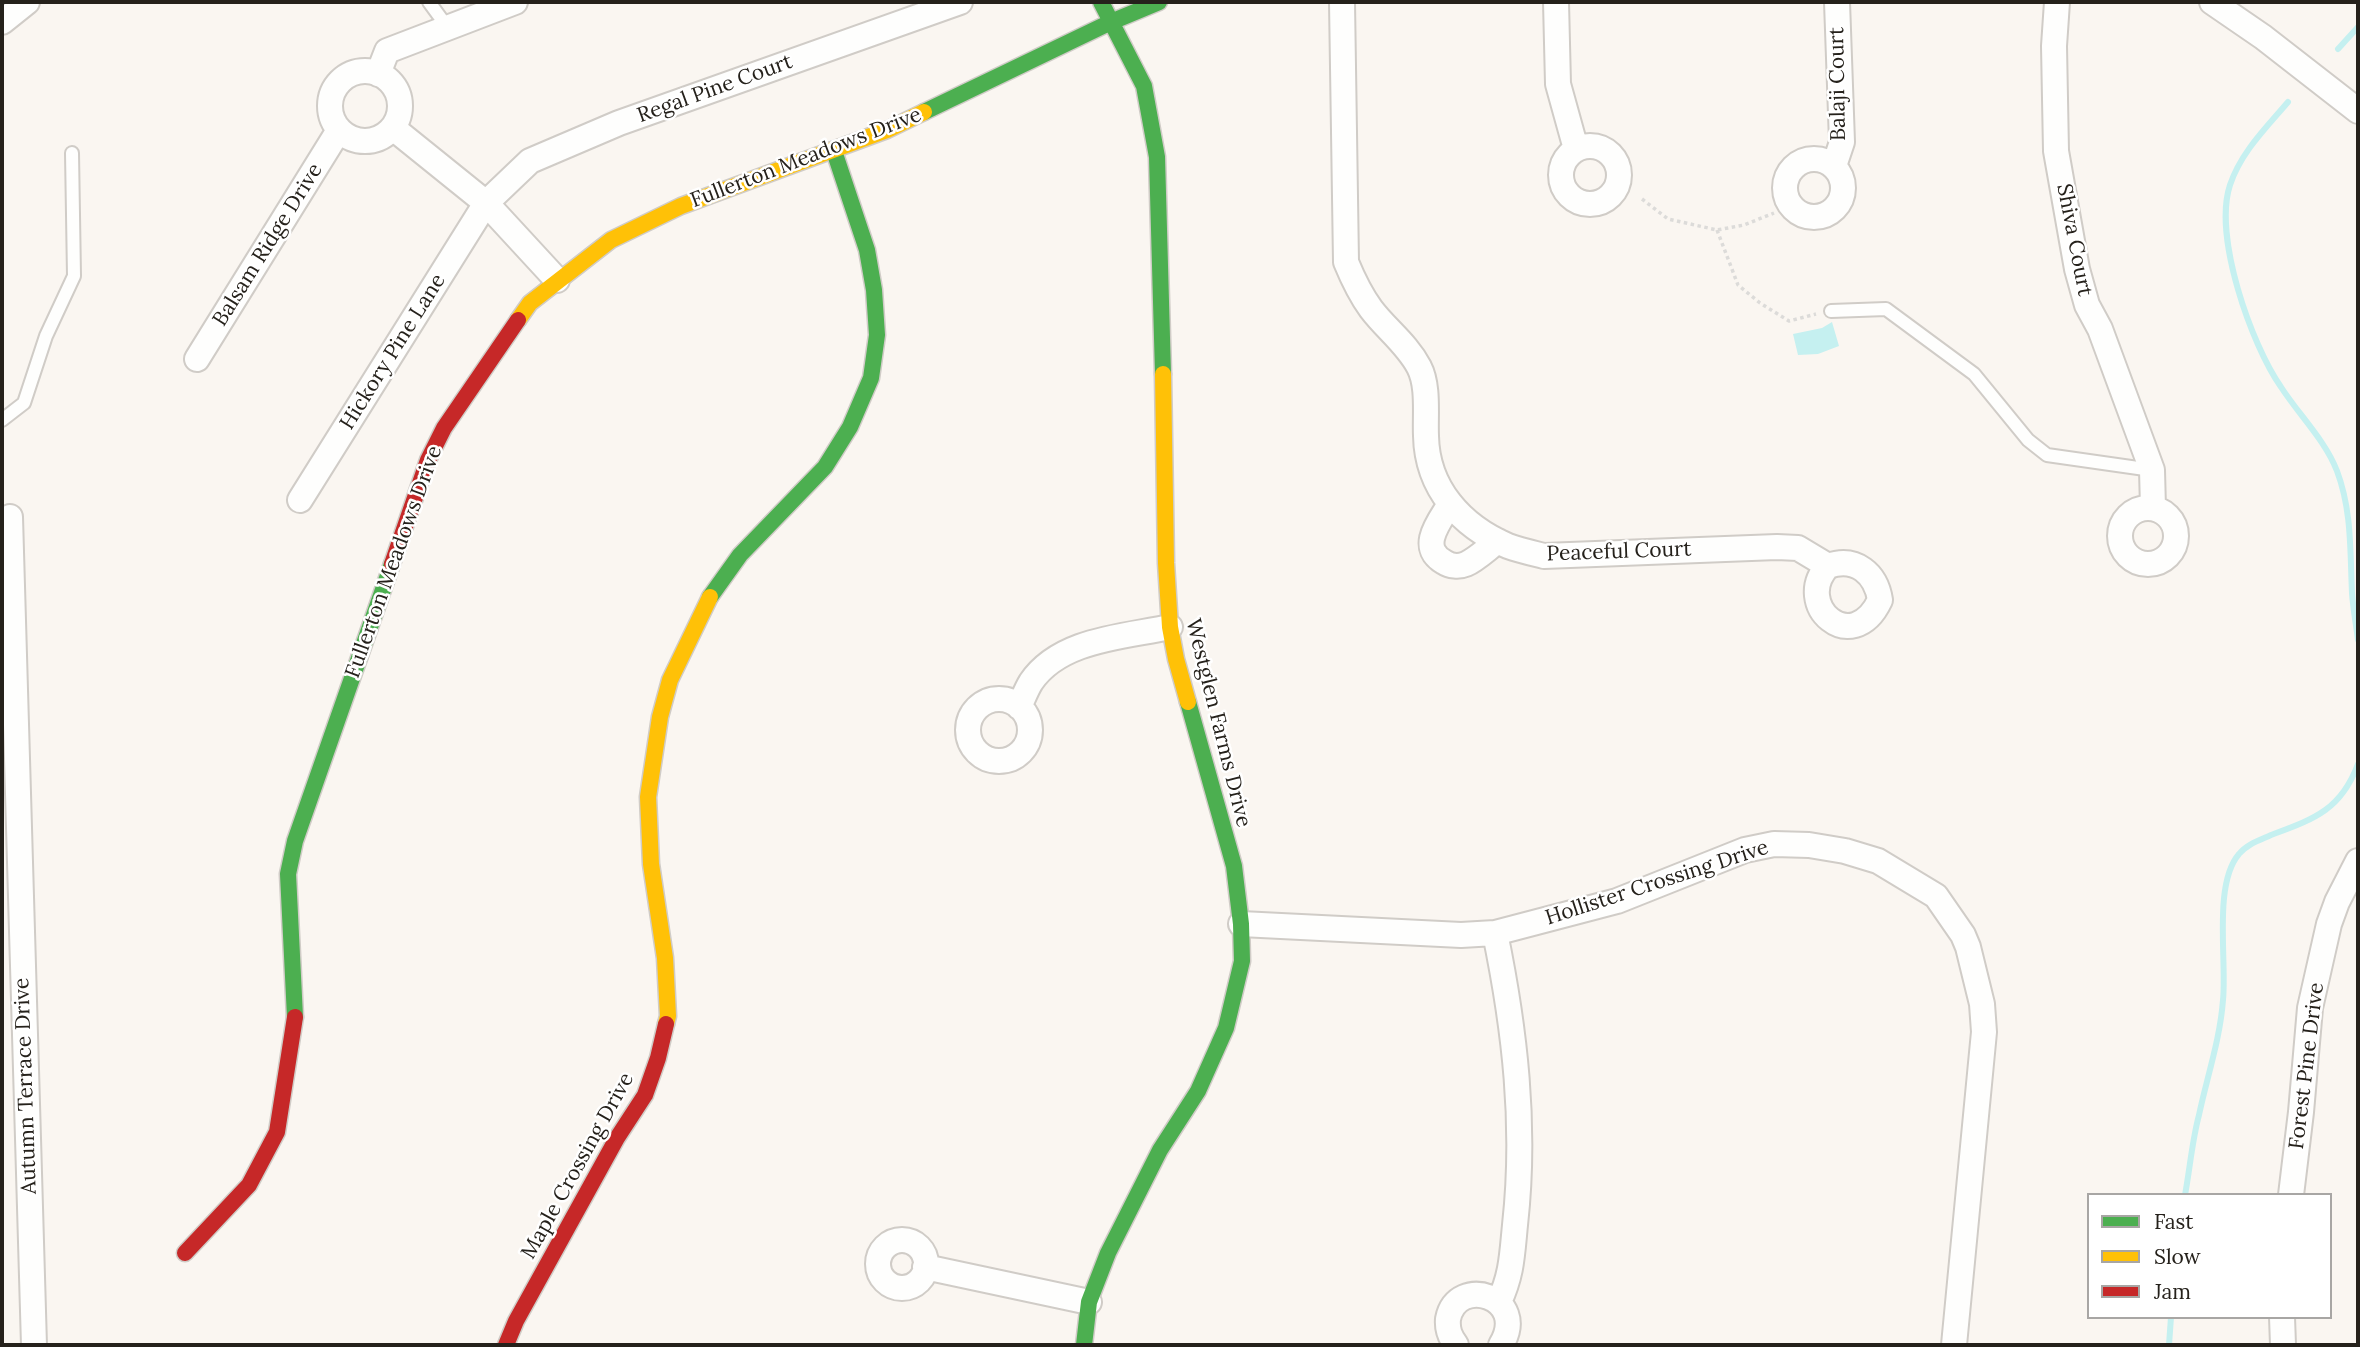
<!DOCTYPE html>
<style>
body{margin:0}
#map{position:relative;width:2360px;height:1347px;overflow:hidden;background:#faf6f1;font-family:Lora,serif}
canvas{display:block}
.frame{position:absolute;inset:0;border:4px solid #25211b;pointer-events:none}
.legend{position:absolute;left:2087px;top:1193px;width:245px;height:126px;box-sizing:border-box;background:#fff;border:2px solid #a8a6a4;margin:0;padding:9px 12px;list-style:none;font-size:21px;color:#25211b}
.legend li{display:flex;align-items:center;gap:14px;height:35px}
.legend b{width:35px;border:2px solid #a8a6a4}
</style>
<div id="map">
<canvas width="2360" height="1347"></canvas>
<div class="frame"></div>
<ul class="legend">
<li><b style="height:9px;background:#4caf50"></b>Fast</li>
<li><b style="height:9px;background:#ffc107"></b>Slow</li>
<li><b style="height:9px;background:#c62828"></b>Jam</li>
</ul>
</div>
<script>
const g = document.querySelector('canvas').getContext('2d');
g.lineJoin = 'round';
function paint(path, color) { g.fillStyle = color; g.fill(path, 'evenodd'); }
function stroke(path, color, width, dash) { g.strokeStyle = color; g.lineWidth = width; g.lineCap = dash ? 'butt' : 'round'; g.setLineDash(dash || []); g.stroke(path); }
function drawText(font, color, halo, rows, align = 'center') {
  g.font = font + ' Lora,serif'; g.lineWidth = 5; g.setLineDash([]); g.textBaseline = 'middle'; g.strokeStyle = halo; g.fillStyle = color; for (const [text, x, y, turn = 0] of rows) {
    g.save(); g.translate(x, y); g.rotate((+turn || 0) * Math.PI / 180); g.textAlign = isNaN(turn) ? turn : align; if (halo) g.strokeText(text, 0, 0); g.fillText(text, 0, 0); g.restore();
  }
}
paint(new Path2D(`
 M1832,322l7,24 -21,8 -20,1 -5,-21 29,-6z`), '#c5f0f0');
stroke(new Path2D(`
 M2338,49l20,-22
 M2288,102c-22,26 -47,50 -58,83 -17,51 21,159 51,202 18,28 44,53 56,84 15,40 13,80 15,122 1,15 4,31 6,47
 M2185,1195c5,-27 7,-54 14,-80 8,-38 21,-75 24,-115 4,-39 -10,-116 16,-146 8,-10 21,-14 32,-19 43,-16 70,-25 87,-71
 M2169,1345l2,-28`), '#c5f0f0', 6);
const lane = new Path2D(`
 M429,2l19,26
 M1831,311l55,-2 88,65 54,66 19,15 105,15
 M2,420l22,-17 22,-67 28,-60 -2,-123`);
const street = new Path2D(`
 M1342,2l4,260c7,17 14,32 25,47 15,20 36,35 48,58 10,19 6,48 7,69 1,52 35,90 82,110 11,4 24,7 36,10l233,-9 21,1 30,18c28,-10 48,8 52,34 -28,59 -88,4 -52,-34
 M1556,2l2,82 18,65
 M2057,2l-3,44 2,105 21,118 10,36 13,24 52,141 1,38
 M2212,2l51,35 95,74
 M2,22l25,-20
 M330 106a35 35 0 1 1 70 0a35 35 0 1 1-70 0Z
 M378,74l9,-23 128,-49
 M393,128l93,75 71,77
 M1561 175a29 29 0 1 1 58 0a29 29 0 1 1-58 0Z
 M1785 188a29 29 0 1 1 58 0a29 29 0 1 1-58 0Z
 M1834,166l8,-24 -5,-140
 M197,359l142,-229
 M300,500l186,-297 44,-42 89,-38 341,-121
 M1450,504c-11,18 -32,43 -6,58 6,4 15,5 22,2 11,-5 22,-16 32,-23
 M2120 536a28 28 0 1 1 56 0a28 28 0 1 1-56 0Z
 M10,517l24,828
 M968 730a31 31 0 1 1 62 0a31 31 0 1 1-62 0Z
 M1019,707c4,-8 7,-17 12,-25 29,-43 93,-45 139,-55
 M1241,924l220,11 34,-2 122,-32 128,-51 29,-6 35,1 36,6 33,10 58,35 27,39 5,12 14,57 2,28 -30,313
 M1495,933c20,97 31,193 20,292 -3,30 -3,49 -16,77
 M2291,1195l10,-83 9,-104 19,-84 8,-22 21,-41
 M878 1264a24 24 0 1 1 48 0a24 24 0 1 1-48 0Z
 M925,1267l164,35
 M2282,1317l1,28
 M1456,1345c-6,-8 -9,-15 -8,-26 9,-45 82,-22 53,26`);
const fast = new Path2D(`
 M1101,2l43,84 13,71 6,217
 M924,112l187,-90 48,-20
 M710,597l30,-42 85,-88 25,-40 21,-49 6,-43 -3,-45 -7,-40 -33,-99
 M295,1017l-7,-143 7,-33 97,-277
 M1084,1345l5,-43 19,-49 52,-103 38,-59 28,-63 16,-67 -1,-37 -7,-58 -46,-164`);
const slow = new Path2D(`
 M518,320l12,-17 81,-63 70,-34 206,-76 37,-18
 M1163,374l3,189 4,64 6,32 12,43
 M666,1024l2,-8 -3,-58 -14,-94 -3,-67 12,-80 10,-37 40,-83`);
const jam = new Path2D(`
 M392,564l36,-104 16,-32 74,-108
 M185,1253l64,-68 28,-53 18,-115
 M506,1345l10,-24 101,-183 28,-43 13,-37 8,-34`);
stroke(lane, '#d0ccc7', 16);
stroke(street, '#d0ccc7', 28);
stroke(fast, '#d0ccc7', 19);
stroke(slow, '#d0ccc7', 19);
stroke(jam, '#d0ccc7', 19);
stroke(new Path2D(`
 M1642,199l26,20 49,11 27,-5 30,-12
 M1717,230l21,55 22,18 29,18 27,-7`), '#dcdbd9', 3.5, [3.5, 3.5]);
stroke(lane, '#fefefd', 12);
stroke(street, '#fefefd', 24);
stroke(fast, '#4caf50', 16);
stroke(slow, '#ffc107', 16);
stroke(jam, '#c62828', 16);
drawText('21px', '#25211b', '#fff', [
 ["Balaji Court",1838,84,-91],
 ["Regal Pine Court",715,89,-20],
 ["Fullerton Meadows Drive",806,158,-21],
 ["Shiva Court",2074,240,79],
 ["Balsam Ridge Drive",268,245,-58],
 ["Hickory Pine Lane",393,352,-58],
 ["Peaceful Court",1619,552,-2],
 ["Fullerton Meadows Drive",394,562,-70],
 ["Westglen Farms Drive",1218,723,76],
 ["Hollister Crossing Drive",1657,883,-18],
 ["Forest Pine Drive",2307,1066,-83],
 ["Autumn Terrace Drive",26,1086,-92],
 ["Maple Crossing Drive",578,1166,-61]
]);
</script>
